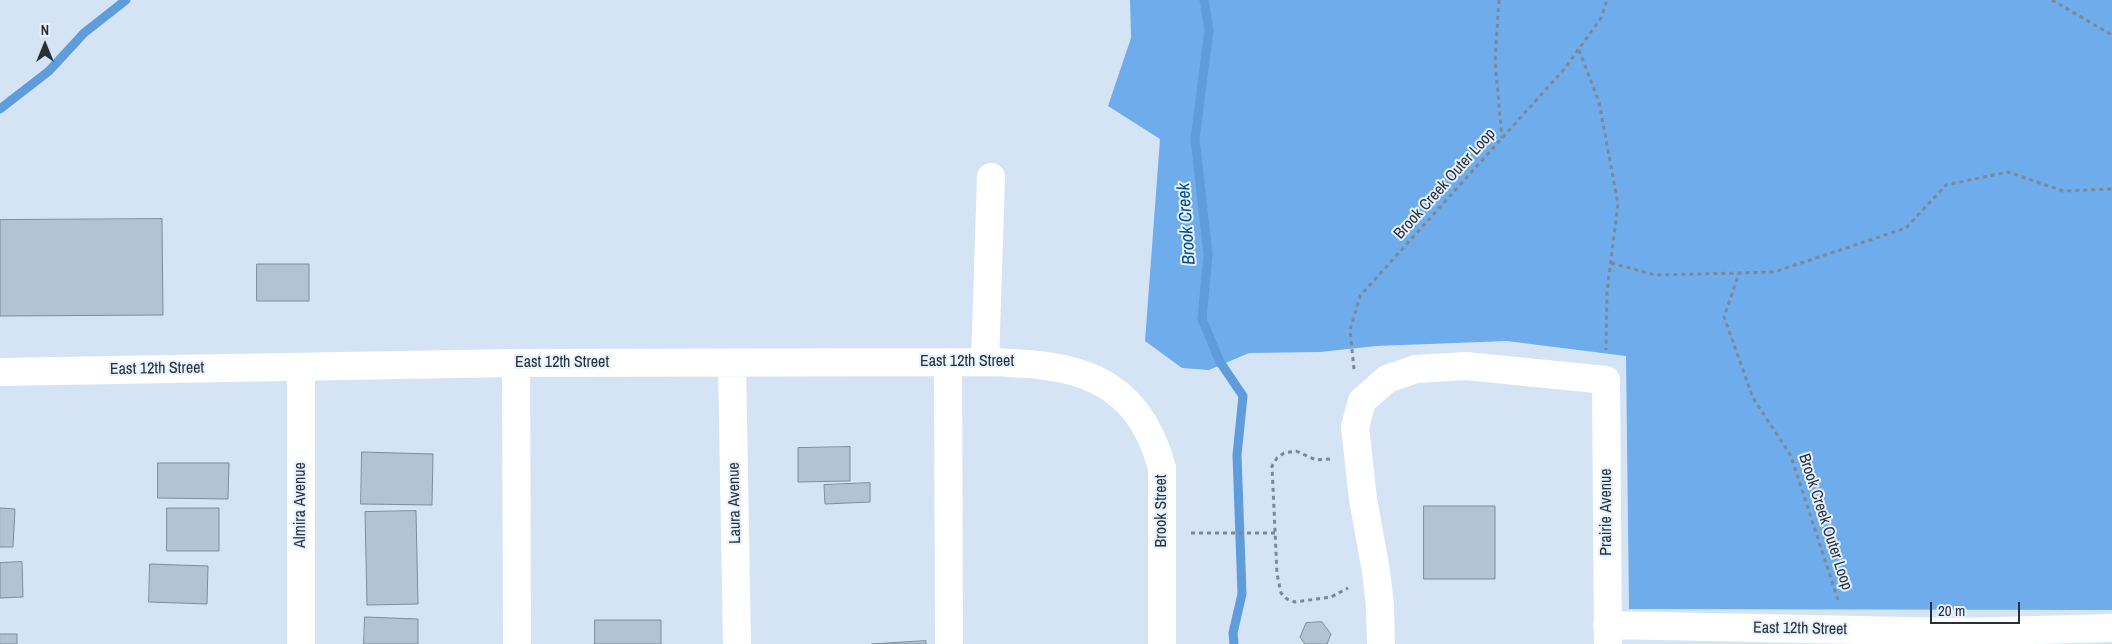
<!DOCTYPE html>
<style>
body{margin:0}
#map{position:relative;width:2112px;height:644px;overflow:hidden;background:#d5e4f5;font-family:"Archivo Narrow",sans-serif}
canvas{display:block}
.north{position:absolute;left:20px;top:20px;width:50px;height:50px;-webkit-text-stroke:4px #e5f1ff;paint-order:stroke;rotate:0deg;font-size:14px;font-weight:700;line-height:20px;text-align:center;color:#2a3037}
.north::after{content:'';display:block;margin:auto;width:18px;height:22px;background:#2a3037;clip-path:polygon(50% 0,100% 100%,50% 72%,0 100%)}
.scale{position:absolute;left:1930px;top:602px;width:90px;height:22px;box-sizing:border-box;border:2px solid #2a3037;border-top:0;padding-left:6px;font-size:15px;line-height:18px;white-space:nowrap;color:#2a3037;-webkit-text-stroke:4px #e5f1ff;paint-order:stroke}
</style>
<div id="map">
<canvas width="2112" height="644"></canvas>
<div class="north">N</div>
<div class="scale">20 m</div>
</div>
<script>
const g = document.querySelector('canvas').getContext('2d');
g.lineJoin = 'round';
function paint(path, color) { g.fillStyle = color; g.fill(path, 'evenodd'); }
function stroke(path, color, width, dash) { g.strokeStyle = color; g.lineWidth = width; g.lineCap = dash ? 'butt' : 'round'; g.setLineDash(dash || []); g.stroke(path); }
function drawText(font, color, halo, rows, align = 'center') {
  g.font = font + ' "Archivo Narrow",sans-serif'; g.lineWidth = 4; g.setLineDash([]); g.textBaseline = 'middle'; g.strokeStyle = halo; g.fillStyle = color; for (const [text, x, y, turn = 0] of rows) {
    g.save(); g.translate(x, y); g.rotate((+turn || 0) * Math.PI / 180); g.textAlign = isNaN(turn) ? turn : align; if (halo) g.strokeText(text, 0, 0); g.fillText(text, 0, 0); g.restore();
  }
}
paint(new Path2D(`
 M1130,0h982v610l-483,-1 -3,-253 -119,-15 -131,5 -56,6 -71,1 -40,17 -27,-2 -37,-27 15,-202 -52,-33 23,-68z`), '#6eacec');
stroke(new Path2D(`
 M1204,0l5,30 -14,109 13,115 -6,65 18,43 23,34 -6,59 5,139 -9,39 1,11
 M0,109l49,-38 35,-38 42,-33`), '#5f9cdb', 9);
const building = new Path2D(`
 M162,219l1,96 -163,1v-96z
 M257,264h52v37h-52z
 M850,447v34l-52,1v-34z
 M362,452l71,2 -1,51 -71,-1z
 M158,463h71l-1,36 -70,-1z
 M870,483v19l-45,2 -1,-19z
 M1424,506h71v73h-71z
 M0,508l15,1 -2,38h-13z
 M167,508h52v43h-52z
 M416,511l2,93 -51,1 -2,-93z
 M22,562l1,35 -23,1v-35z
 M150,564l58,2 -1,38 -58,-2z
 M365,617l53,2v25h-54z
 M595,620h66v24h-66z
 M1322,622l9,12 -4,10h-22l-5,-7 6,-14z
 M0,634h17v10h-17z
 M926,641v3h-54z`);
paint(building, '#b4c3d3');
stroke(building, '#7e8c9c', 1);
stroke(new Path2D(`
 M1499,0l-4,61 7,77
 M2052,0l60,35
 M1579,50l20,52 19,102 -11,87 -1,59
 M1611,263l44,12 84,-2
 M1354,369l-4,-39 10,-34 206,-229 35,-49 6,-18
 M1330,459l-14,1 -20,-9 -12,2 -7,5 -5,8 5,108 4,19 6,6 8,3 36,-5 17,-9
 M1191,533h84
 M1838,600l-47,-144 -38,-58 -29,-81 15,-44 35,-1 132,-44 40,-43 62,-13 55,19 49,-2`), '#7d8894', 3, [4, 4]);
stroke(new Path2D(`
 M948,362l1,282
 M985,362l6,-185
 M516,363l1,281
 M732,363l5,281
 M301,367v277
 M0,372l516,-9 469,-1c86,2 151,10 177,106v176
 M1607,625l352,7 153,-4
 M1381,644l-1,-38 -4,-35 -13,-72 -8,-72 7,-26 25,-22 29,-10 50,-3 140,14 2,264`), '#fff', 28);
drawText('16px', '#2a3037', '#e5f1ff', [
 ["Brook Creek Outer Loop",1445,184,-48],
 ["East 12th Street",967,362],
 ["East 12th Street",562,363],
 ["East 12th Street",157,369,-1],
 ["Laura Avenue",735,503,-91],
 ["Almira Avenue",301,505,-90],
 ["Brook Street",1162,511,-90],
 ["Prairie Avenue",1607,512,-90],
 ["Brook Creek Outer Loop",1825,522,72],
 ["East 12th Street",1800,629,1]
]);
drawText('italic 18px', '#054d86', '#e5f1ff', [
 ["Brook Creek",1187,224,-94]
]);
</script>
